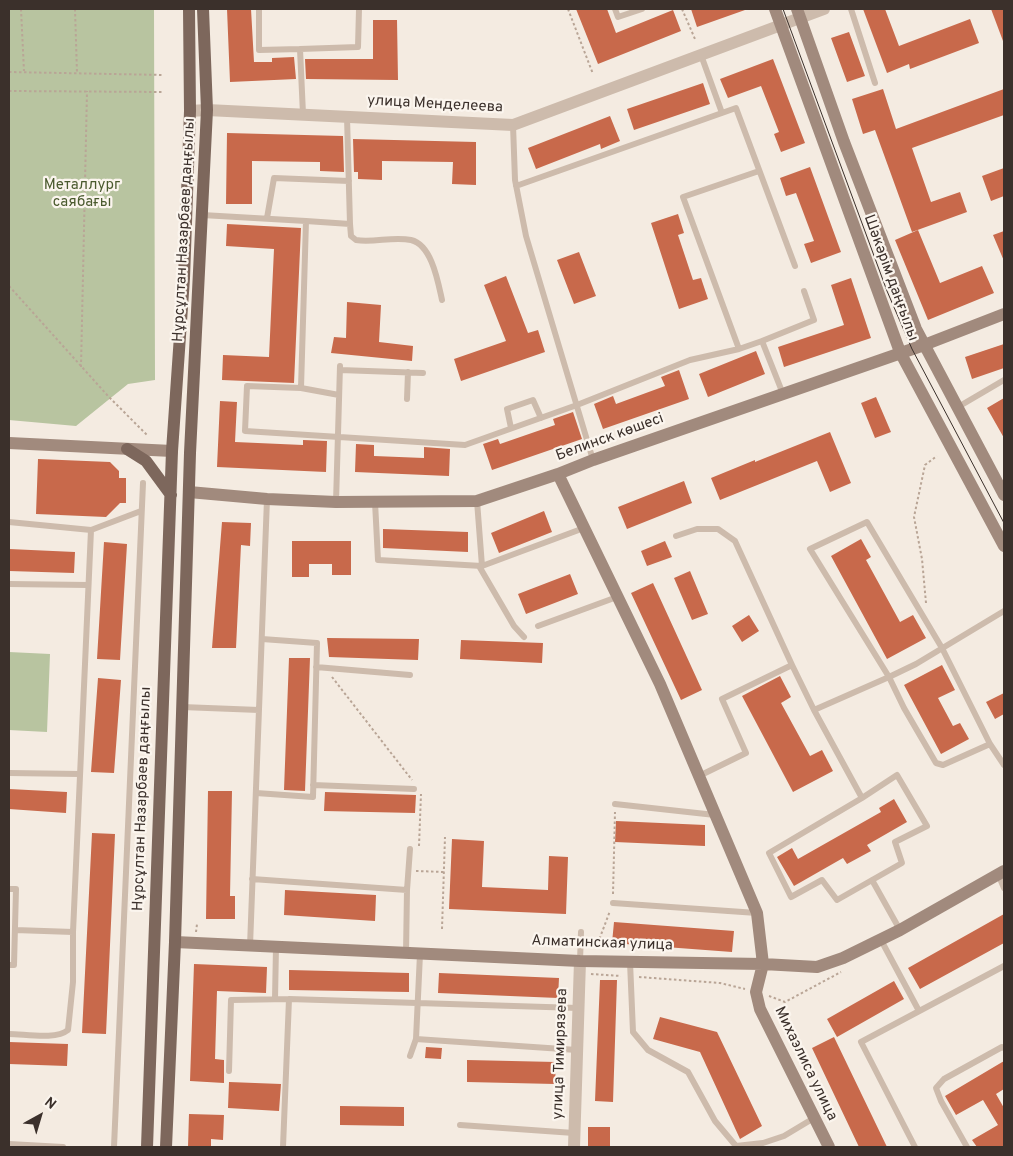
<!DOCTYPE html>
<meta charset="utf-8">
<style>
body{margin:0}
#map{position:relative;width:1013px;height:1156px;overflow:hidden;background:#f4ebe1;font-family:Overpass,sans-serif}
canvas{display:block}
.frame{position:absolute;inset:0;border:10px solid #3b302b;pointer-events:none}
.north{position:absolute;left:15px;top:1091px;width:50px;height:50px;-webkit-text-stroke:4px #fbf5ee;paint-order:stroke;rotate:39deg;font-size:14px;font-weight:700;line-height:20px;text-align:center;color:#3b302b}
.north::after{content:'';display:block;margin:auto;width:18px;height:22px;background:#3b302b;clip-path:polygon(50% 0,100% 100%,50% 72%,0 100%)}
</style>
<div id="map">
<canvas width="1013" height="1156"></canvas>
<div class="frame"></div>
<div class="north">N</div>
</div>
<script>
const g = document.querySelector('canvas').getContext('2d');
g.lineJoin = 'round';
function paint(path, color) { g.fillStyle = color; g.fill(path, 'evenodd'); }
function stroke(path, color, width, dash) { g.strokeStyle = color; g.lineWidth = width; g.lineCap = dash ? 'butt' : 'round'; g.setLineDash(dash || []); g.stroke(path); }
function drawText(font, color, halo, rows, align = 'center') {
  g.font = font + ' Overpass,sans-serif'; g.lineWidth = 4.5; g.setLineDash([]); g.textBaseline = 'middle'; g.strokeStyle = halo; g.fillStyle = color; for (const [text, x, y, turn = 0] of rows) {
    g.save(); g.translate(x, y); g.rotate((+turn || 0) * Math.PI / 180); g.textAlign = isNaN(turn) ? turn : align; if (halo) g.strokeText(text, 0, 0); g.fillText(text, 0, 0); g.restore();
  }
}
paint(new Path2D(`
 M9,9h145l1,371 -27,4 -52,42 -67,-6z
 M9,652l41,2 -3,78 -38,-2z`), '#b8c4a0');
paint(new Path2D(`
 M227,9h24l3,53h18v-4l22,-1 2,22 -66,3z
 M576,9h31l9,24 57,-23 8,21 -83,33z
 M691,9h54v1l-48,17z
 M863,9h22l14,37 71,-27 9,24 -69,26 -1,-5 -22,9z
 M991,9h13v32h-1z
 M373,20h24l1,60 -92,-1 -1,-20h68z
 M849,32l16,44 -18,6 -16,-44z
 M773,59l32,84 -24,9 -7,-18 5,-2 -18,-46 -33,12 -8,-19z
 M703,83l7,21 -76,26 -7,-21z
 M883,89l13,40 108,-40v26l-92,33 19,54 29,-10 7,20 -55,20 -37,-102 -12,4 -11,-35z
 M610,116l10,25 -19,8 -1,-5 -64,25 -8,-21z
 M227,133l116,3 1,36 -24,-1v-9l-68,-1v43h-26z
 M353,139l123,3v43l-24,-1 1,-22 -71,-1v19l-24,-1v-7h-4z
 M810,167l31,85 -30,11 -7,-19 10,-3 -18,-48 -10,3 -6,-18z
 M1004,168v28l-13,5 -9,-25z
 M678,214l6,19 -6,2 15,45 8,-2 7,21 -29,10 -28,-86z
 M227,224l74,4 -7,155 -72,-3 1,-25 46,2 5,-108 -48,-3z
 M918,230l22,53 42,-17 12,27 -66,27 -33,-80z
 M1004,231v30l-11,-26z
 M579,252l17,44 -22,8 -17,-44z
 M506,276l22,57 10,-3 7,22 -84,29 -7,-22 52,-18 -22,-56z
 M851,278l20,60 -87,29 -6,-20 66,-22 -13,-40z
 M347,302l34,3 -2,37 34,4 -1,15 -81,-8 3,-16 12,1z
 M1004,344v24l-32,11 -7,-22z
 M756,351l9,23 -57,23 -9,-23z
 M679,370l10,29 -86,30 -9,-25 19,-8 3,8 49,-18 -4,-9z
 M876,397l15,35 -16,6 -14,-35z
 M1004,398v40l-17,-30z
 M220,401l17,1 -2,40 68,3v-5l24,1 -1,31 -109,-5z
 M573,412l9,27 -90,31 -9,-26 15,-5 2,5 55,-19 -2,-6z
 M830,432l21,51 -21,9 -13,-31 -97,39 -9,-22 44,-18v2z
 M356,444l18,1v11l50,2v-11l26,2 -1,27 -94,-4z
 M38,459l72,3 9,9v7h7v25h-6l-14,14 -70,-3z
 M684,481l8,22 -65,26 -9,-22z
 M544,511l8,21 -53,21 -8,-20z
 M222,522l29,1 -1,23 -9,-1 -5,103h-24z
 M383,529l85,3v20l-85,-4z
 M861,539l10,18 -5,3 34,62 13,-7 13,23 -39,21 -56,-103z
 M292,541h59v34h-19v-11h-23v13h-17z
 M665,541l7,16 -25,9 -6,-15z
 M104,542l23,2 -7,116 -23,-1z
 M9,549l66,3 -1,21 -65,-2z
 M690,571l18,43 -16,6 -18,-42z
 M570,574l8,20 -52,20 -8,-20z
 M653,583l49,107 -21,10 -50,-107z
 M749,615l10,16 -17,11 -10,-16z
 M327,638l92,1 -1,21 -89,-3z
 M461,640l82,3 -1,20 -82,-4z
 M289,658h21l-5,133 -21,-1z
 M942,665l13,25 -17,8 15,28 7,-3 9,16 -28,15 -37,-69z
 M780,676l11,21 -10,6 29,53 12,-6 11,21 -40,21 -51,-96z
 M98,678l23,2 -7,93 -23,-1z
 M1004,693v21l-9,5 -9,-17z
 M9,789l58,3 -1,21 -57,-4z
 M208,791h24l-2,105h5v23h-29z
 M325,792l91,3 -1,18 -91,-2z
 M894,799l13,23 -40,23 4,6 -24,13 -4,-6 -49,28 -17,-29 15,-9 6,11 83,-47 -2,-4z
 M616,821l89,4v21l-90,-4z
 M92,833l23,1 -9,200 -24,-1z
 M452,839l32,2 -2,46 66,3 1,-34 19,1 -2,57 -117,-5z
 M285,890l91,5 -1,26 -91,-6z
 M1004,914v29l-84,46 -12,-21z
 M614,922l120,9 -2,21 -120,-9z
 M194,964l73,3 -1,26 -49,-2 -2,68 9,1v23l-34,-2z
 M289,970l120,3v19l-120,-2z
 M439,973l120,5 -1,20 -120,-5z
 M600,980h17l-4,122 -18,-1z
 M894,981l10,18 -67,38 -10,-18z
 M660,1017l57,15 45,94 -22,13 -40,-87 -47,-13z
 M834,1037l53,110h-28l-47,-99z
 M9,1042l59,2 -1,22 -58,-2z
 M426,1047l16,1 -1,11 -16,-1z
 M467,1060l89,2 -1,22 -88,-2z
 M1004,1061v28l-8,5 8,14v39h-27l-5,-7 26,-15 -15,-25 -27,15 -11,-19z
 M229,1082l52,2 -2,27 -51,-3z
 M340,1106l64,1v19l-64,-1z
 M189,1114l35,1 -1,25 -12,-1v8h-23z
 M588,1127h22v20h-22z`), '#c8694b');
stroke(new Path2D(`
 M21,9l3,62
 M75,9l2,64
 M568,9l25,65
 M682,9l13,30
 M9,72l155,3
 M9,91l155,1
 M9,286l99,110 40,40
 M81,367l6,-276
 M926,603l-4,-44 -8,-42 11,-52 12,-9
 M332,677l80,103
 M419,846l2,-52
 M416,871l28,1
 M613,894l2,-82
 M442,929l3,-92
 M196,932l1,-8
 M596,948l14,-37
 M591,974l30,2
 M639,977l81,6 25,6
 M769,996l16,6 56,-30`), '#b9a596', 2, [2.5, 2.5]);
stroke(new Path2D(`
 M259,9v41l41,-1 3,65
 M615,9l3,8 24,-8
 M851,9l24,74
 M300,49l58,-2 1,-38
 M701,55l21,58
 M513,125l2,55 11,56 67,224
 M516,186l220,-78 59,158
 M202,215l104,6 -5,167 38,7
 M267,218l7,-40 75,3
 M306,221l44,3 -3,-107
 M350,224l1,12 5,4c18,3 37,-4 55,0 21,5 27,42 31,60
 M739,349l-56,-152 76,-26
 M340,370l83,3
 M301,388l-54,-2 -2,45 220,14 112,-40 113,-45 49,-11 23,-8
 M783,394l-21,-53 52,-21 -10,-29
 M407,399l1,-27
 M958,407l46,-27
 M511,428l-4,-19 26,-9 8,18
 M336,502l4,-136
 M375,502l3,58 104,6 -5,-65
 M9,522l82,8
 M676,536l21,-7h21l17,12 57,124
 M479,566l35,60 10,11
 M482,566l102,-38
 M9,584l79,1
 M538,626l79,-29
 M316,667l94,8
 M182,707l77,3
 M814,710l48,88 -93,55 22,44 31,-17 15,20 65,-37 -7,-21 32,-16 -30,-51 -35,23
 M990,744l-47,21 -7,-2 -32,-55 -15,-31 27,-13 88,-53
 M9,773l71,1
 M699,776l47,-23 -24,-54 70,-34 22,45 75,-33 -79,-128 57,-27 75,126 48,96 14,21
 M313,785l101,4
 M256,793l57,4 4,-154 -55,-4
 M615,804l100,11
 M998,874l6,14
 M252,879l155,11 -1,63
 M872,880l28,50
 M9,889h7l-2,76h-5
 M407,890l3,-41
 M613,903l144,10
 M15,930l58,2
 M881,940l38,71
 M250,946l17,-447
 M580,961l1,-29
 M630,962l3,70 15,18 40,22 27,49 21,25 27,-3 21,-7 30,-18
 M275,999l1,-52
 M289,999l289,9
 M9,1034c16,0 47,6 59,-4l5,-48v-50l18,-402 50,-19
 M416,1039l161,11
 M410,1056l6,-17 4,-85
 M229,1071l2,-71 58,-1 -6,148
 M460,1125l114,8
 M9,1144l54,3
 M114,1147l29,-664
 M915,1147l-54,-105 143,-76
 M967,1147l-26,-46 -5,-13 8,-9 58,-32 2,1`), '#cdbbac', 6);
stroke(new Path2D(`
 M190,111l17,-1 306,15 311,-116
 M574,1147l6,-186`), '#cdbbac', 12);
stroke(new Path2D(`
 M775,9l125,343 104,194
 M797,9l47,133 72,187 88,166
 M9,443l163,8
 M558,474l102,210 97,229 6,51 -7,28 4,17 69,138
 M189,492l78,7 69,3 141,-1 81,-27 35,-14 331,-115 80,-31
 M175,942l405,19 183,3 54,3 26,-9 57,-28 104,-59`), '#a18a7d', 12);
stroke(new Path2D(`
 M127,449l19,12 25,34
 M147,1147l25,-696 12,-173 6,-167 -1,-102
 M166,1147l9,-205 15,-489 17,-343 -4,-101`), '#7d675c', 12);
stroke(new Path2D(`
 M783,9l104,282 25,58 92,174`), '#3b302b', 1);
drawText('15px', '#3b302b', '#fbf5ee', [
 ["улица Менделеева",435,105,3],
 ["Нұрсұлтан Назарбаев даңғылы",185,230,-87],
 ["Шәкәрім даңғылы",890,278,70],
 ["Белинск көшесі",610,438,-20],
 ["Нұрсұлтан Назарбаев даңғылы",143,799,-88],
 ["Алматинская улица",602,944,2],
 ["улица Тимирязева",561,1054,-88],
 ["Михаэлиса улица",805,1064,64]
]);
drawText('15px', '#4a5a2e', '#fbf5ee', [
 ["Металлург",82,186],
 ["саябағы",82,203]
]);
</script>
